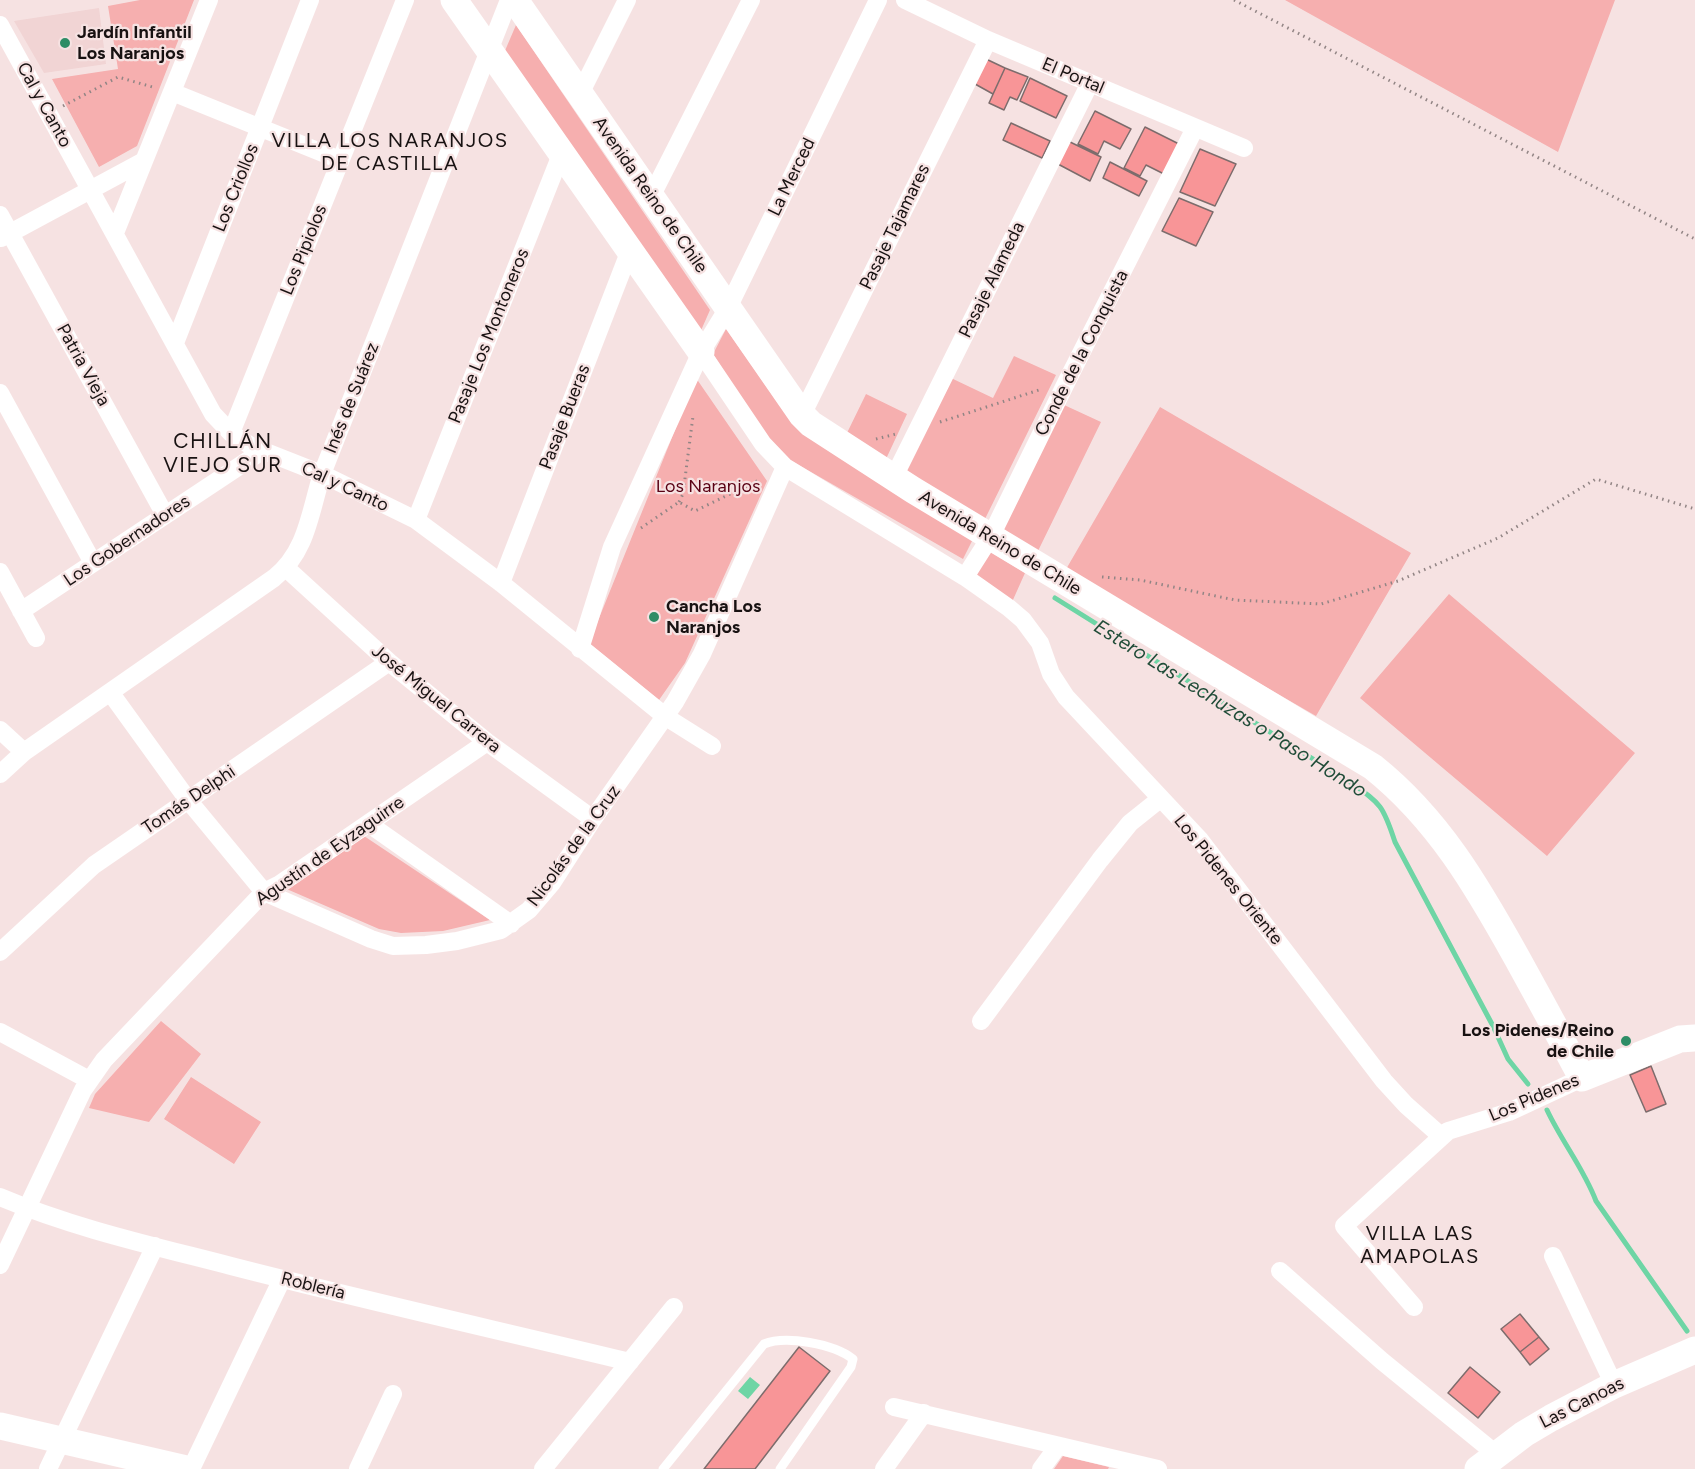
<!DOCTYPE html>
<meta charset="utf-8">
<style>
body{margin:0}
canvas{display:block;background:#f6e2e2}
</style>
<canvas width="1695" height="1469"></canvas>
<script>
const g = document.querySelector('canvas').getContext('2d');
g.lineJoin = 'round';
function paint(path, color) { g.fillStyle = color; g.fill(path, 'evenodd'); }
function stroke(path, color, width, dash) { g.strokeStyle = color; g.lineWidth = width; g.lineCap = dash ? 'butt' : 'round'; g.setLineDash(dash || []); g.stroke(path); }
function drawText(font, color, halo, rows, align = 'center') {
  g.font = font + ' Figtree,sans-serif'; g.lineWidth = 4.5; g.setLineDash([]); g.textBaseline = 'middle'; g.strokeStyle = halo; g.fillStyle = color; for (const [text, x, y, turn = 0] of rows) {
    g.save(); g.translate(x, y); g.rotate((+turn || 0) * Math.PI / 180); g.textAlign = isNaN(turn) ? turn : align; if (halo) g.strokeText(text, 0, 0); g.fillText(text, 0, 0); g.restore();
  }
}
paint(new Path2D(`
 M99,8l7,56 -62,9 -30,-52z`), '#f1d4d4');
paint(new Path2D(`
 M140,0h54l-57,146 -38,21 -47,-88 66,-10 -10,-63z
 M1285,0h330l-57,152z
 M516,25l194,285 -11,25 -195,-282z
 M726,329l63,90 186,116 -12,24 -173,-99 -18,-14 -59,-92z
 M1014,356l42,19 -72,146 -80,-49 47,-94 42,20z
 M696,378l71,103 -82,182 -26,37 -70,-57z
 M866,394l41,20 -21,45 -40,-24z
 M1062,404l39,18 -64,131 -39,-23z
 M1160,407l251,146 -95,163 -251,-145z
 M987,550l38,23 -13,29 -38,-26z
 M1449,594l186,159 -88,103 -187,-158z
 M361,834l129,86 -47,11 -42,2 -22,-4 -97,-42z
 M161,1021l40,33 -52,68 -60,-14 6,-14z
 M191,1077l70,45 -27,42 -70,-45z
 M1063,1456l46,11 -1,2h-54z`), '#f6afaf');
paint(new Path2D(`
 M750,1377l10,8 -12,14 -10,-8z`), '#6ed5a5');
stroke(new Path2D(`
 M1055,598l295,184c31,22 33,23 45,60l98,184 15,33 20,25
 M1547,1110c15,32 37,59 49,91l91,130`), '#6ed5a5', 5);
const building = new Path2D(`
 M986,59l19,9 -12,26 -18,-10z
 M1005,68l23,9 -11,23 -7,-3 -6,13 -15,-7z
 M1030,78l37,18 -11,22 -36,-17z
 M1095,111l36,18 -11,20 -16,-8 -6,13 -20,-10z
 M1011,123l39,18 -8,17 -39,-18z
 M1145,127l34,17 -15,30 -18,-9 -6,11 -16,-8z
 M1068,141l33,16 -11,24 -34,-18z
 M1200,149l36,15 -21,42 -35,-14z
 M1110,162l37,19 -8,15 -36,-18z
 M1179,198l34,14 -17,34 -34,-15z
 M1651,1066l15,38 -20,8 -16,-37z
 M1520,1314l19,23 -19,15 -19,-23z
 M1539,1337l10,12 -19,16 -10,-13z
 M799,1347l31,24 -75,98h-51z
 M1470,1367l30,25 -22,26 -30,-25z`);
paint(building, '#f89597');
stroke(building, '#7d6c6c', 1.5);
stroke(new Path2D(`
 M1234,0l461,239
 M63,106l55,-29 38,11
 M940,422l102,-33
 M876,439l20,-5
 M679,502l4,-8 10,-78
 M641,528l38,-26 16,9 64,-31
 M1102,577l38,3 95,20 86,4 77,-23 100,-43 98,-59 99,30`), '#928585', 3, [1.5, 4.5]);
stroke(new Path2D(`
 M663,1469l101,-125c22,-9 70,0 89,15l-2,8 -71,102`), '#fff', 9);
stroke(new Path2D(`
 M905,0l83,40 256,108
 M0,25l213,389 18,19 20,13 71,28 94,46 85,63 165,134 46,29
 M172,92l168,68
 M580,94l47,-94
 M651,197l100,-197
 M0,215l165,300
 M115,233l94,-233
 M1,238l143,-77
 M175,343l135,-343
 M701,352l62,92 22,23 180,110 44,31 14,12 17,23 11,31 15,23 134,143 184,241 22,24 35,31
 M0,393l93,170
 M802,415l186,-375
 M231,433l174,-433
 M894,477l196,-394
 M416,520l146,-368
 M286,568l103,94 98,80 106,77
 M0,572l36,66
 M965,577l26,-41 76,-155 128,-253
 M501,583l129,-333
 M21,611l241,-160
 M580,649l32,-102 89,-195 27,-44 150,-308
 M110,692l78,108 76,92 107,47 22,7 33,-1 31,-4 44,-11 28,-20 23,-27 41,-64 82,-117 27,-48 83,-187
 M0,730l24,22
 M0,774l24,-22 250,-174c33,-26 36,-66 48,-104l187,-474
 M369,824l142,100
 M0,952l94,-87 295,-203
 M981,1021l119,-161 30,-37 30,-24
 M0,1032l89,48
 M0,1197c73,31 154,49 231,69 132,34 266,64 399,96
 M1553,1256l61,129
 M0,1265l83,-175 21,-30 160,-168 16,-8 207,-142
 M1280,1271l102,90 114,93
 M1414,1307l-70,-81 104,-95 61,-19 73,-34
 M894,1407l264,62
 M48,1469l107,-223
 M191,1469l91,-190
 M358,1469l35,-75
 M543,1469l131,-162
 M884,1469l40,-56
 M1041,1469l17,-23`), '#fff', 18);
stroke(new Path2D(`
 M454,0l247,352
 M515,0l287,415 9,9 102,66 460,277c65,52 104,119 144,191 22,40 44,80 65,120l98,-39 15,-1
 M0,1426l186,43
 M1478,1469l46,-35 27,-16 63,-33 81,-35`), '#fff', 27);
for (const [x, y, r, color] of [
 [65,43,6,"#2e8d66"],
 [654,617,6,"#2e8d66"],
 [1626,1041,6,"#2e8d66"]
]) { const dot = new Path2D(); dot.arc(x, y, r, 0, 2 * Math.PI); g.fillStyle = color; g.fill(dot); stroke(dot, '#f6e2e2', 2); }
drawText('bold 18px', '#181212', '#f6e2e2', [
 ["Jardín Infantil",77,33],
 ["Los Naranjos",77,54],
 ["Cancha Los",666,607],
 ["Naranjos",666,628],
 ["Los Pidenes/Reino",1614,1031,"right"],
 ["de Chile",1614,1052,"right"]
], 'left');
drawText('18px', '#181212', '#f6e2e2', [
 ["El Portal",1073,76,23],
 ["Cal y Canto",44,105,61],
 ["La Merced",792,177,-64],
 ["Los Criollos",236,188,-68],
 ["Avenida Reino de Chile",650,195,55],
 ["Pasaje Tajamares",895,227,-64],
 ["Los Pipiolos",304,250,-68],
 ["Pasaje Alameda",992,280,-64],
 ["Pasaje Los Montoneros",489,336,-68],
 ["Conde de la Conquista",1082,353,-63],
 ["Patria Vieja",83,365,61],
 ["Inés de Suárez",352,398,-68],
 ["Pasaje Bueras",565,417,-69],
 ["Cal y Canto",345,487,25],
 ["Los Gobernadores",127,541,-34],
 ["Avenida Reino de Chile",1000,543,31],
 ["José Miguel Carrera",436,699,39],
 ["Tomás Delphi",189,800,-34],
 ["Nicolás de la Cruz",574,846,-54],
 ["Agustín de Eyzaguirre",330,851,-35],
 ["Los Pidenes Oriente",1228,880,51],
 ["Los Pidenes",1534,1098,-23],
 ["Roblería",313,1286,14],
 ["Las Canoas",1582,1403,-27]
]);
drawText('18px', '#590013', '#f6e2e2', [
 ["Los Naranjos",708,487]
]);
g.letterSpacing = '1.5px';
drawText('20px', '#181212', '#f6e2e2', [
 ["VILLA LOS NARANJOS",390,141],
 ["DE CASTILLA",390,164],
 ["VILLA LAS",1420,1234],
 ["AMAPOLAS",1420,1257]
]);
g.letterSpacing = '0px';
drawText('italic 20px', '#204c38', '#f6e2e2', [
 ["Estero Las Lechuzas o Paso Hondo",1230,709,32]
]);
g.letterSpacing = '1.5px';
drawText('21px', '#181212', '#f6e2e2', [
 ["CHILLÁN",223,442],
 ["VIEJO SUR",223,466]
]);
g.letterSpacing = '0px';
</script>
